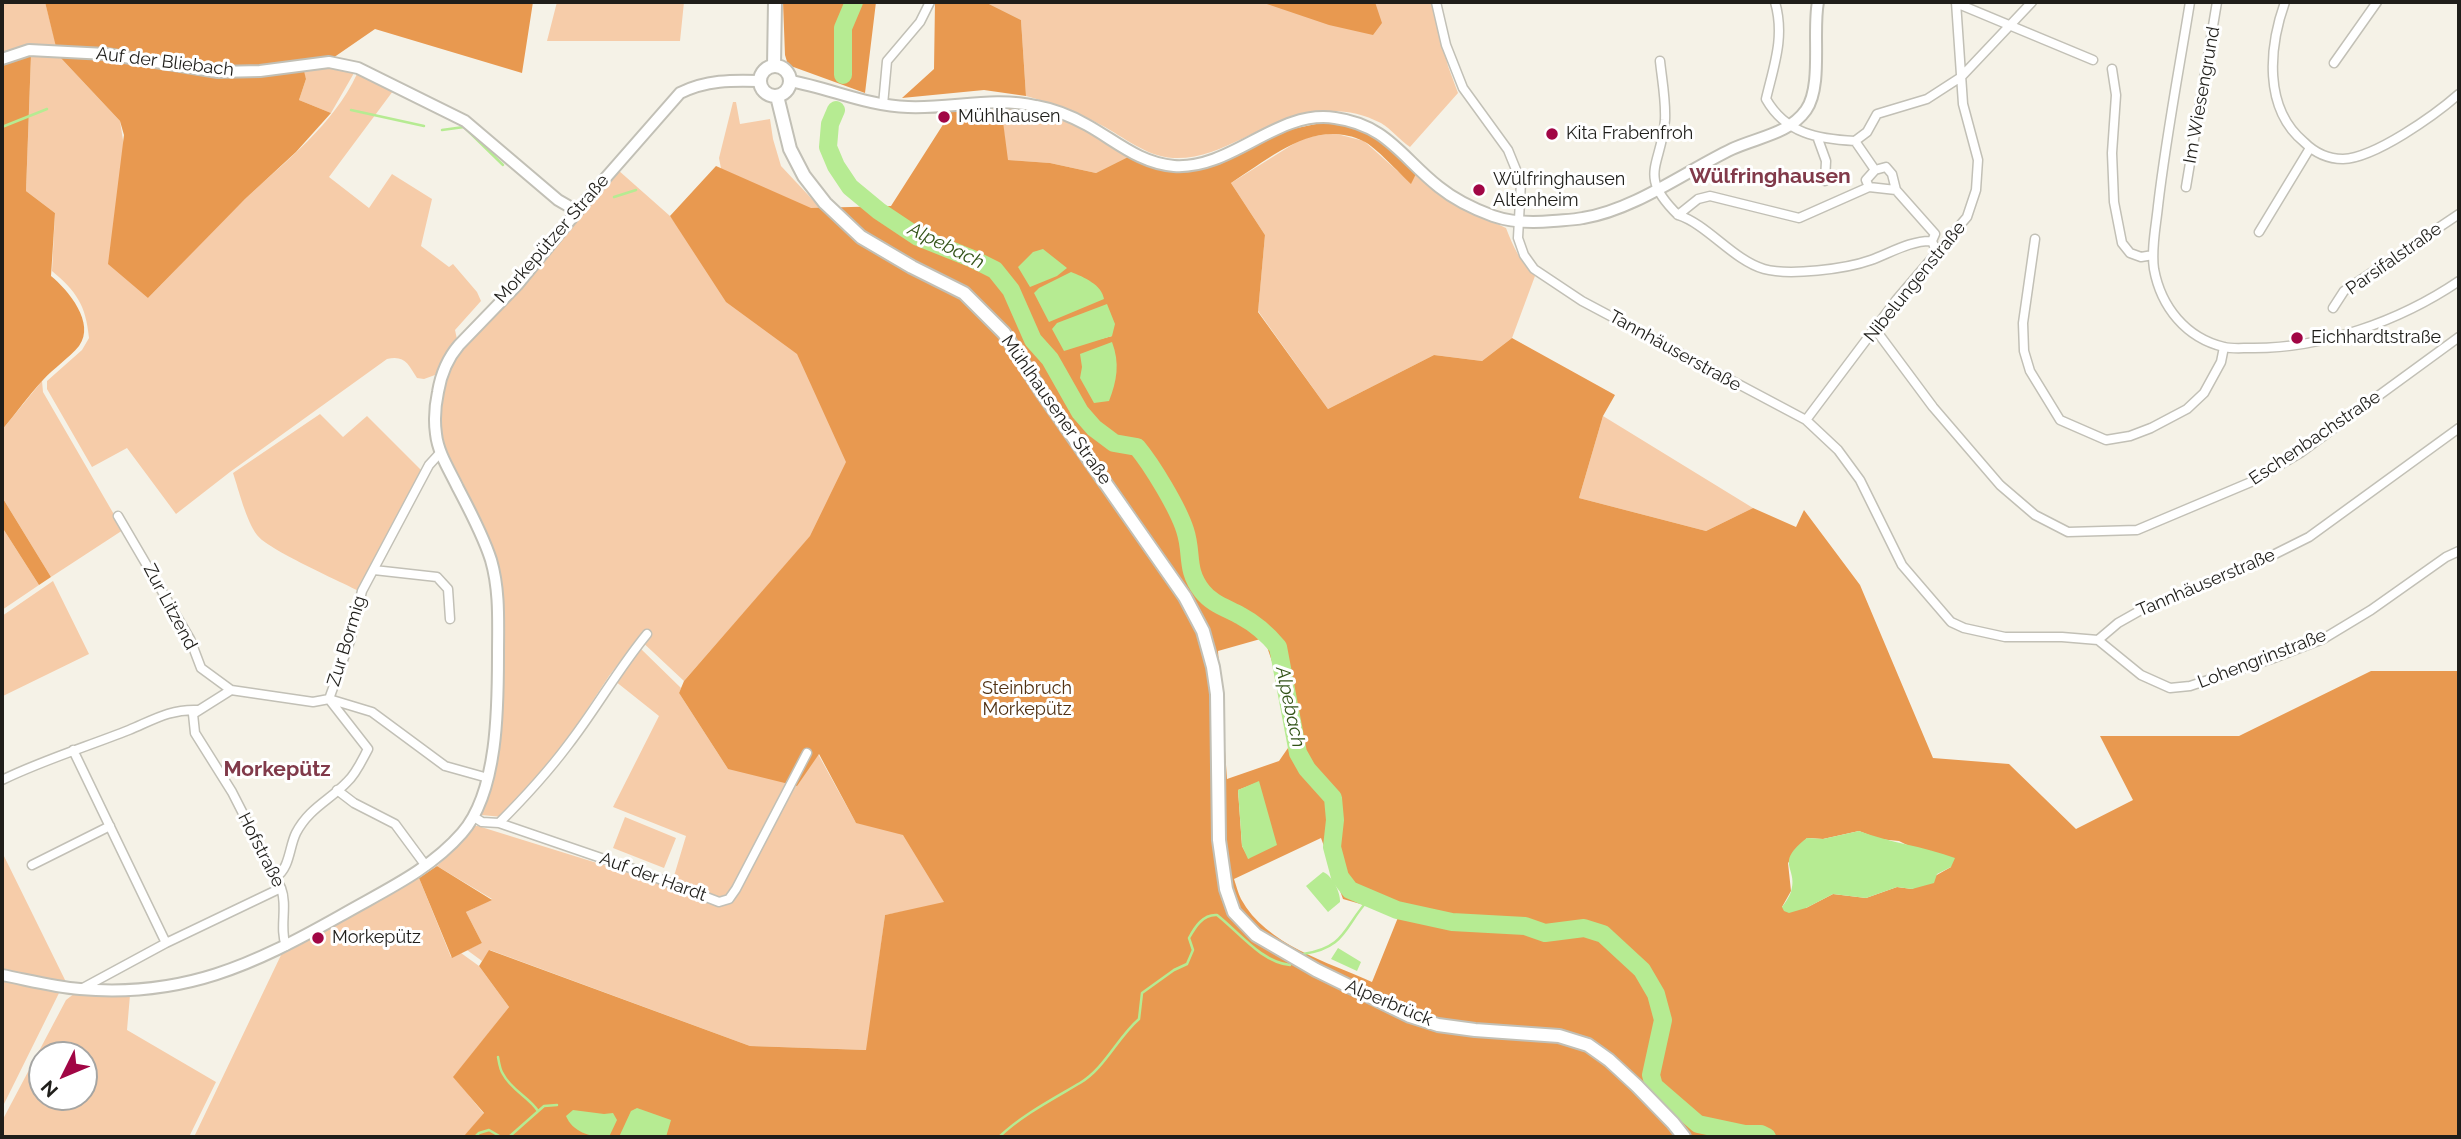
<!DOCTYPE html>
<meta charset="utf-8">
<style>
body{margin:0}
#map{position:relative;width:2461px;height:1139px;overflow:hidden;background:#f5f2e7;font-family:Raleway,sans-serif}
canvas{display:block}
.frame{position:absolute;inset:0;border:4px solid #1f1e1a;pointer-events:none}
.north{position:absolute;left:28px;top:1041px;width:70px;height:70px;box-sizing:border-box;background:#fff;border:2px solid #a5a5a3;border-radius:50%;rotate:227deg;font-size:19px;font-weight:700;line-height:28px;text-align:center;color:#1f1e1a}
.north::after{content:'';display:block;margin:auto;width:24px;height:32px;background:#a10645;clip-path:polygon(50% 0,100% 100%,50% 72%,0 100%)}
</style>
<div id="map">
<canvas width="2461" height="1139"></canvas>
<div class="frame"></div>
<div class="north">N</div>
</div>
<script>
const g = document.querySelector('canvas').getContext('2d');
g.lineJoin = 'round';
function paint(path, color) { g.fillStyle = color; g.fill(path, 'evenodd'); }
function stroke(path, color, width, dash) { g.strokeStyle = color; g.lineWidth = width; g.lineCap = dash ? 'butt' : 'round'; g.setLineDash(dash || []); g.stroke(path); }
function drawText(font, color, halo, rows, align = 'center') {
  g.font = font + ' Raleway,sans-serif'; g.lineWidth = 6; g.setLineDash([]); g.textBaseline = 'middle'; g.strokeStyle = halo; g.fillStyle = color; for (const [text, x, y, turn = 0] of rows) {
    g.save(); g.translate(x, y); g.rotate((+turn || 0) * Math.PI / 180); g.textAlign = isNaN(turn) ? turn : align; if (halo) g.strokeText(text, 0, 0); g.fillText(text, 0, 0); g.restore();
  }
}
paint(new Path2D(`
 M2,2h43l12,46 -24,-3 -31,8z
 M557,2h127l-4,39h-133z
 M985,2h447l16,64 10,27 -48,54c-10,-7 -19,-18 -29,-24 -48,-25 -94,-7 -137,15 -24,11 -44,21 -71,20 -28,-2 -49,-21 -72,-33 -24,-13 -49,-22 -75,-29l-5,-76z
 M31,55h27l62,66 28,177c33,-33 64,-68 98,-100 41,-38 87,-73 111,-124l36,17 -64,86 40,31 23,-34 40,25 -11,47 28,21 4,-3 24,28 4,9 -26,29 2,9 -11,14 -11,22 -11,4 -7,-1c-9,-14 -12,-23 -30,-19l-157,113 -54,42 -49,-66 -35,19 -45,-78v-8l35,-31 7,-12c-3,-33 -13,-47 -37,-67l3,-58 -29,-22z
 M328,68l26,5 -23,40 -32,-13 7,-21 -3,-9z
 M733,102h3l4,22 30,-5 3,20 8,27 45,48 384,639 -325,62 -18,135 -117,-4 -260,-96 -8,11 -15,-11 15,-7 -16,-31 26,-13 -55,-33 21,-20 15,-20h5l193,60 15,-50 -73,-29 46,-91 -44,-35 25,-33 41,40 -2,5 49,76 90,-15 38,69 -48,-284 -124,142 -46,-43 -29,38 -40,61 -66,80 -22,-2c21,-61 23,-111 22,-175 0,-28 1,-57 -8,-84 -13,-37 -33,-72 -51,-107 -13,-54 7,-92 44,-130 12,-12 27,-23 38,-37 31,-37 61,-74 92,-112l52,46 11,15 42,-52 -4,-21z
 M1001,106c49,1 87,25 127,51l-32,16 -46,-10 -43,-3z
 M1333,133l31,8 47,42 6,-11 41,34 48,22c7,18 14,34 29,48l-23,62 -30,23 -48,-6 -106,54 -70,-98 7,-76 -34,-52 72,-45z
 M42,381l1,11 80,138 -72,47 -49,-80v-67z
 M320,414l23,23 24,-21 54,54 -62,121c-20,-10 -92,-42 -102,-56 -11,-15 -18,-44 -24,-62z
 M1603,416l150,92 -47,23 -127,-33z
 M2,527l37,58 -37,25z
 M53,581l36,73 -86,42 -1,-80z
 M625,817l51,21 -12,30 -51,-20z
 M2,852l65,132 -65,-12z
 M419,878l32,79 10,-4 18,13 30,41 -55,70 30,37 -21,23h-269l88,-184z
 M2,979l59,10 -59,119z
 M79,990l51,5 -3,35 89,52 -27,55h-187v-16l64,-121zM42,1055h42v42h-42z`), '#f6cca9');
paint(new Path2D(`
 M45,2h488l-11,71 -147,-44 -45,31 -28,3 4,16 -7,21 32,13 -35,39 -51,47 -97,99 -40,-34 16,-129 -4,-14 -62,-66z
 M783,2h93l-11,91 -77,-28 -3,-10z
 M935,2h50l36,18 5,76 -42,-6 -82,8 32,-29z
 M1261,2h114l7,21 -9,12 -44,-10z
 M2,53l29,2 -5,136 29,22 -4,63c17,14 45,47 28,70 -10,12 -25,22 -36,34 -14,15 -27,33 -41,50z
 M1001,106l7,54 42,3 46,10 32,-16 19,8 30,4 106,-38 47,-10 15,2 30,12 42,37 -6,12c-12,-11 -35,-37 -48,-43 -49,-23 -92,17 -132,42l34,52 -7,77 70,97 106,-54 48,6 30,-23 103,57 -12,21 -24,82 127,33 47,-23 43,19 8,-17 56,75 73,173 76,6 67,65 57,-29 -33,-64h139l132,-65h88v466h-1996l21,-24 -31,-36 56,-70 -30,-41 10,-16 261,96 116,4 19,-135 59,-13 -41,-67 -47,-12 -37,-69 -22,32 -69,-17 -49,-76 5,-12 126,-145 36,-74 -49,-108 -71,-52 -56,-86 46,-50 95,42 80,-2 62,-97zM1057,323l55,13 -23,6zM1264,638l33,97 -18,26 -52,18 -9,-128zM1259,782l-10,77 -7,-13 -4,-56zM1859,831l20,8 20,2 52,26 -39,22 -15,-2 -31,11 -33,-4 -27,14 -24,-1 9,-16 -3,-28 19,-25 16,1zM1321,838l22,61 56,16 -27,67c-44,-20 -106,-37 -131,-83 -3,-6 -5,-14 -7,-20z
 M2,497l49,80 -12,8 -37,-58z
 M437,866l55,34 -26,12 16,31 -30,15 -33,-80z`), '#e89950');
paint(new Path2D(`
 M1043,249l24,19 -10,8 -27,11 -12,-20 15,-15z
 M1071,272c13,5 31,13 33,27l-55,23 -15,-29 5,-5z
 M1107,304l8,20 -3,12 -48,15 -12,-22 5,-6z
 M1112,342c8,21 5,39 -3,59l-15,2 -14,-25 2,-11 -2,-13z
 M1259,781l18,64 -29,14 -6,-13 -4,-56z
 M1859,831c31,12 64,15 96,27l-4,9 -14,7 -3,9 -22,6 -15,-2 -31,11 -33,-4 -27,14 -17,5 -5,-2 -2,-4c3,-4 7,-10 9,-15 8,-25 -18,-28 16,-54l16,1z
 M1323,872c9,3 18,21 17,30l-12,10 -22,-26z
 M1338,948l23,14 -4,9 -26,-12z
 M637,1108l34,12 -5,17h-47l12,-26z
 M573,1110l31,4 9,-1 4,7 -8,17c-16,1 -36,-4 -43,-21z`), '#b6eb92');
stroke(new Path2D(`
 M351,110l73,16
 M2,127l45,-18
 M442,130l22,-3 39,38
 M614,197l22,-7
 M1303,954c44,-6 41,-29 67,-56
 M498,1057c1,6 2,13 5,17 8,16 26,23 35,37
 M475,1137l4,-4 10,-3 12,7
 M503,1137l7,-1 34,-30 13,-1
 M999,1137c23,-22 54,-38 81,-54 25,-15 37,-45 59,-64l3,-26 32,-23 13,-6 6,-14 -4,-12c6,-11 14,-24 28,-23 22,17 44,47 73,50`), '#b6eb92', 2.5);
stroke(new Path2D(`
 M843,75v-47l11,-26
 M836,110l-6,14 -2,23 8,19 14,21 29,24 39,26 55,22 22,11 16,20 22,50 17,19 30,53 14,16 20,15 23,4c15,18 41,61 48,83 8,24 0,39 17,61 10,13 25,17 39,25 15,8 27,19 37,31l20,106 9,16 26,29 2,22 -3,27 8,30 10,13 47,20 55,12 73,4 20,7 39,-5 19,6 39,36 14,24 7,26 -12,55 3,11 44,38 47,10h16l6,3`), '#b6eb92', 18);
const minor = new Path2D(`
 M1436,2l10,43 17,43 45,62 13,32 -3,56 6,17 10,14 48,32 224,119 32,30 22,30 42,85 49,57 13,6 41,9h57l36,3 20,-17 23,-13 130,-54 38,-19 150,-109
 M1775,2c10,35 -1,63 -9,97 20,35 52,40 89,42
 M2190,2c-11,68 -24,135 -32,204 -2,20 -7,43 -4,63 7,38 32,69 70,78 8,2 18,1 26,1 72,1 150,-27 209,-67
 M2285,2c-16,45 -22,106 19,140 10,10 24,17 39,17 32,-1 92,-44 116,-65
 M1956,3l137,57
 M1660,61c2,19 6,39 5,59 -4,47 -28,55 13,95l20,-16 12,-3 89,22 70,-31
 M2334,63l43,-61
 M2112,69l4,26 -4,58 2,49 8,41 8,10 11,4 12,-2
 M883,105l4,-44 33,-39 10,-20
 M1818,139l8,22 -1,20
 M1855,141l12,-9 10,-18 50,-15 34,-22 71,-75
 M1855,141l20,29 11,-3 6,7 4,16 39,44 -3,7 2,5
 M1875,170l-9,10 3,7 27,3
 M2186,187l31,-185
 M1678,215c29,9 55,45 86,54 25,7 82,0 107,-9 19,-7 41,-20 61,-19
 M2259,232l51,-84
 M2035,239l-12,84 1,28 6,20 30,49 46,20 24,-4 21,-8 36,-19 17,-16 17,-31 3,-15
 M2333,308l11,-17 115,-77
 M1875,329l58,78 67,78 35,30 33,17 69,-2 114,-48 49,-29 159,-116
 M1806,420l91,-121 70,-82 9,-27 2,-30 -15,-56 -7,-102
 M118,516l72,123 11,29 30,22
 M374,570l63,7 11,12 2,30
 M2098,640l43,35 29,13 20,-2 81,-27 52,-20 48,-29 75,-53 13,-6
 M73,750l93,193
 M2,780c41,-20 84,-33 127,-50 24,-10 41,-21 68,-20
 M337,790l17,13 41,21 31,42
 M474,817l8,5 17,1 140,48 80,31 10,-3 7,-10 71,-136
 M499,823c25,-25 48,-50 69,-78 28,-36 50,-76 79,-111
 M32,865l78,-39
 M276,877c14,-9 13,-30 20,-44 13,-25 34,-33 51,-51 9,-8 15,-22 21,-33l-39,-50 21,-58 12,-50 67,-126 11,-12
 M286,946c-7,-18 2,-40 -5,-58l-49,-96 -37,-59 -2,-19 38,-24 82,12 16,-3 43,13 73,54 43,12
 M81,989l85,-46 115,-55`);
const tertiary = new Path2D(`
 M2,59l27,-9 77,4 112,18 42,-1 69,-9 29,6 107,53 93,79 19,11
 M790,81c40,7 77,25 118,26 43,2 85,-11 128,-1 17,3 35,10 51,19 29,16 52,38 87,41 58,4 103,-57 161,-48 52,7 67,40 104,69 16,13 35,22 54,29 20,7 39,7 60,5 10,-1 20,-1 30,-3 51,-8 103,-47 149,-69 26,-12 57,-15 74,-39 17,-24 6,-79 12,-108
 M2,975c26,5 52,12 78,14 103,9 173,-24 260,-73 43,-25 89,-45 122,-83 36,-41 36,-126 36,-178 0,-32 2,-64 -7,-95 -8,-25 -21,-49 -33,-72 -8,-17 -20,-35 -22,-54 -2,-14 -1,-28 2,-42 3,-18 9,-33 21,-47l58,-60 71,-87 92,-105c26,-13 52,-13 80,-12`);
const secondary = new Path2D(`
 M774,66l1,-64
 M760 81a15 15 0 1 1 30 0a15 15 0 1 1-30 0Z
 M777,96l13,53 14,27 21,27 36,34 51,30 52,26 40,40 37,58 144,206 18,34 10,36 4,27 2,146 7,49 8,23 22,23 60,35 94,46 28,9 37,5 84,6 29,9 21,15 28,26 36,37 11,14`);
stroke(minor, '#c2c0b6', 11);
stroke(tertiary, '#c2c0b6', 14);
stroke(secondary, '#c2c0b6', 16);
stroke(minor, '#fff', 8);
stroke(tertiary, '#fff', 10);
stroke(secondary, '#fff', 12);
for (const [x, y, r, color] of [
 [944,117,7,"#a10645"],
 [1552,134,7,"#a10645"],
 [1479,190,7,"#a10645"],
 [2297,338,7,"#a10645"],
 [318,938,7,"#a10645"]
]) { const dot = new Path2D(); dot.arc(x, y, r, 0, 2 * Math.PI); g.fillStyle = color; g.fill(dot); stroke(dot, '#fff', 2.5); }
drawText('18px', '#1f1e1a', '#fff', [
 ["Auf der Bliebach",165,62,7],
 ["Im Wiesengrund",2202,95,-80],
 ["Morkepützer Straße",552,239,-49],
 ["Parsifalstraße",2394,259,-35],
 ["Nibelungenstraße",1915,282,-51],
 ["Tannhäuserstraße",1675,351,29],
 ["Mühlhausener Straße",1056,410,55],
 ["Eschenbachstraße",2315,438,-34],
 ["Tannhäuserstraße",2206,583,-23],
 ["Zur Litzend",170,607,62],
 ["Zur Bormig",347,641,-73],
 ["Lohengrinstraße",2262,659,-21],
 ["Hofstraße",261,850,63],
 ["Auf der Hardt",653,877,20],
 ["Alperbrück",1389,1003,23]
]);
drawText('18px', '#1f1e1a', '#fff', [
 ["Mühlhausen",958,117],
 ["Kita Frabenfroh",1566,134],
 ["Wülfringhausen",1493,180],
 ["Altenheim",1493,201],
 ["Eichhardtstraße",2311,338],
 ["Morkepütz",332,938]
], 'left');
drawText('18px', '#503012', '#fff', [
 ["Steinbruch",1027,689],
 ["Morkepütz",1027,710]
]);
drawText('italic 19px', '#325317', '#fff', [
 ["Alpebach",946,246,26],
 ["Alpebach",1290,707,78]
]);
drawText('bold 21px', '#813a4a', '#fff', [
 ["Wülfringhausen",1770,177],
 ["Morkepütz",277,770]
]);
</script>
